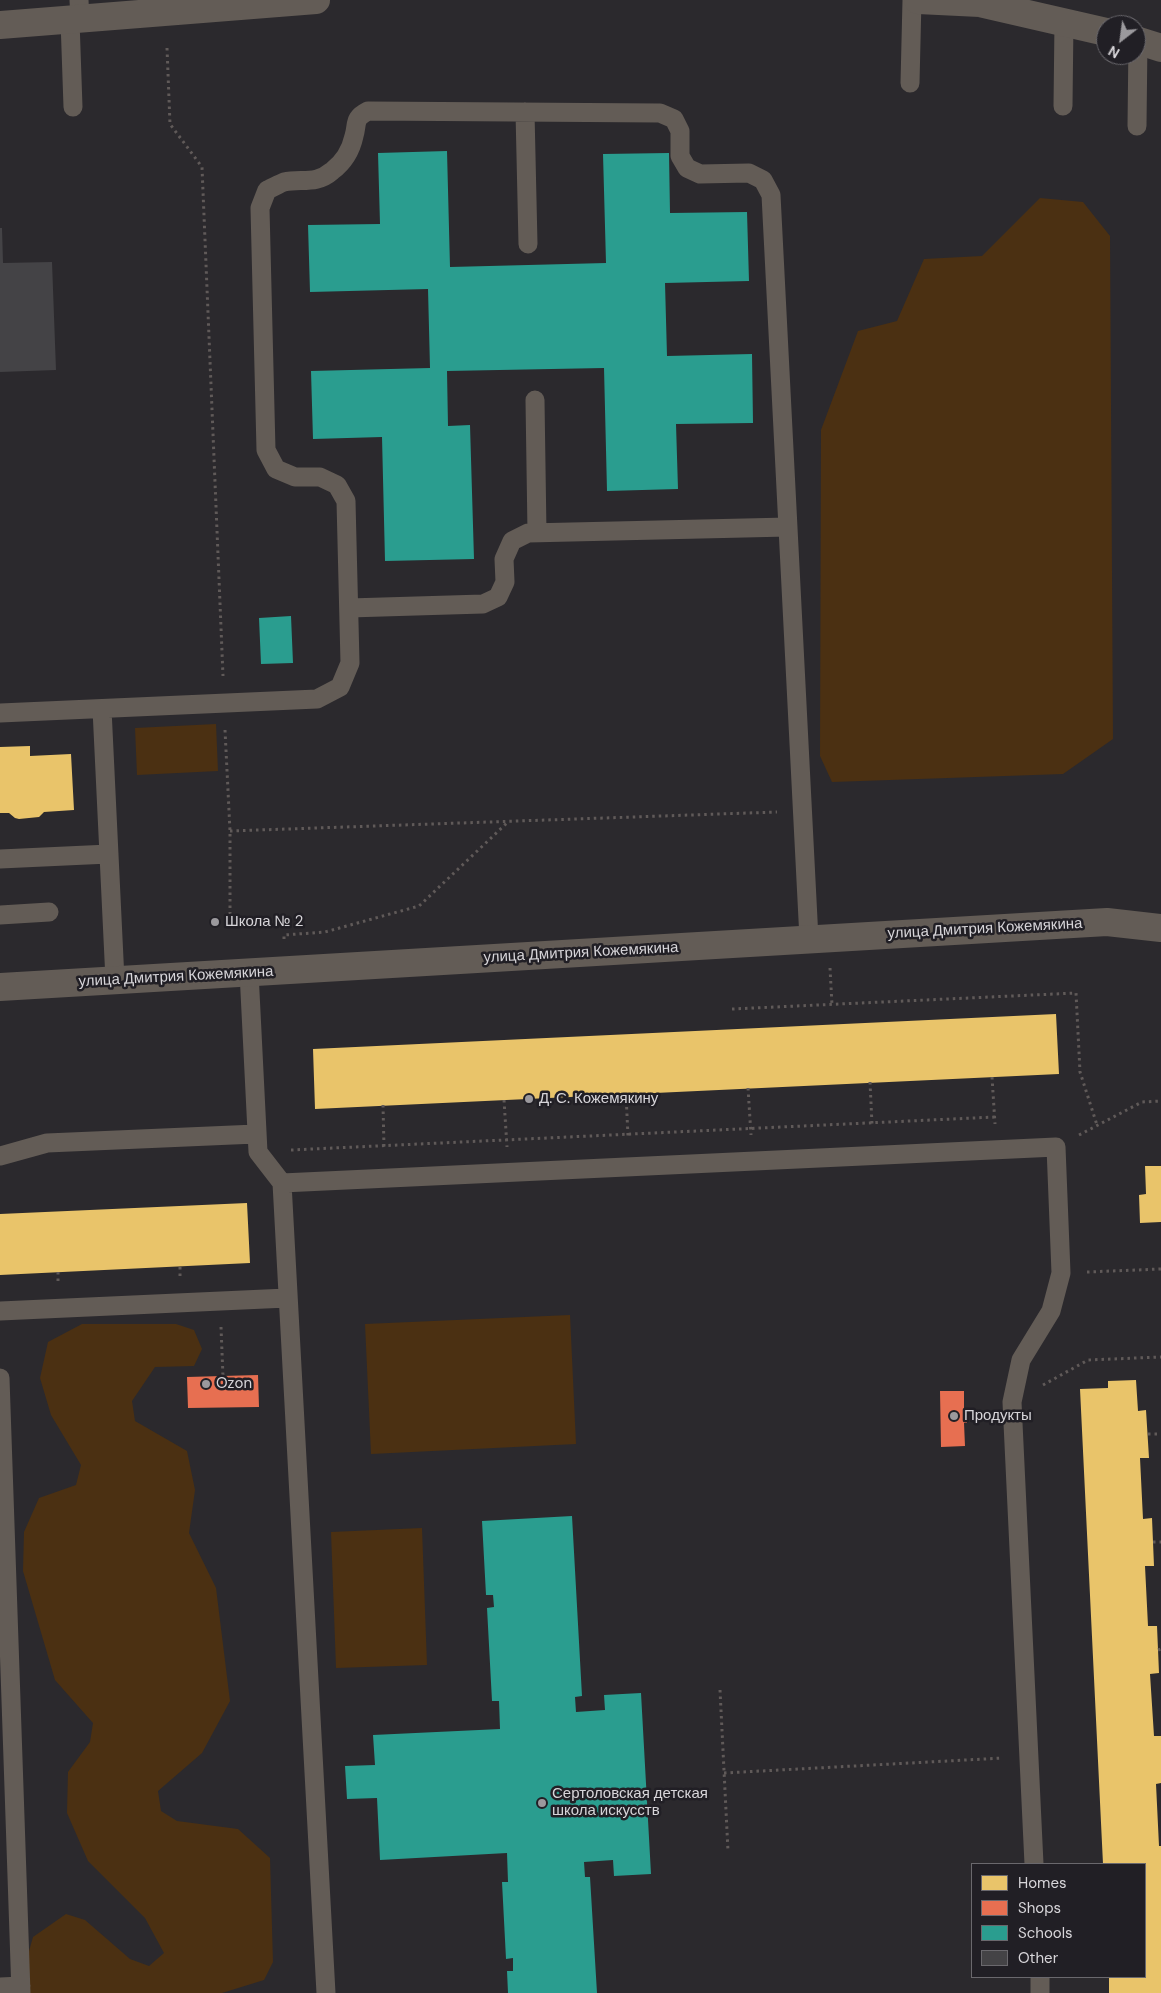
<!DOCTYPE html>
<meta charset="utf-8">
<style>
body{margin:0}
#map{position:relative;width:1161px;height:1993px;overflow:hidden;background:#2b292d;font-family:"DM Sans",sans-serif}
canvas{display:block}
.legend{position:absolute;left:971px;top:1863px;width:175px;height:115px;box-sizing:border-box;background:#211f25;border:1px solid #6a686d;margin:0;padding:6px 9px;list-style:none;font-size:15px;color:#d7d5d9}
.legend li{display:flex;align-items:center;gap:10px;height:25px}
.legend b{width:25px;border:1px solid #6a686d}
.north{position:absolute;left:1096px;top:15px;width:50px;height:50px;box-sizing:border-box;background:#211f25;border:1px solid #6a686d;border-radius:50%;rotate:210deg;font-size:14px;font-weight:700;line-height:20px;text-align:center;color:#d7d5d9}
.north::after{content:'';display:block;margin:auto;width:18px;height:22px;background:#9b999d;clip-path:polygon(50% 0,100% 100%,50% 72%,0 100%)}
</style>
<div id="map">
<canvas width="1161" height="1993"></canvas>
<ul class="legend">
<li><b style="height:14px;background:#e9c46a"></b>Homes</li>
<li><b style="height:14px;background:#e76f51"></b>Shops</li>
<li><b style="height:14px;background:#2a9d8f"></b>Schools</li>
<li><b style="height:14px;background:#444346"></b>Other</li>
</ul>
<div class="north">N</div>
</div>
<script>
const g = document.querySelector('canvas').getContext('2d');
g.lineJoin = 'round';
function paint(path, color) { g.fillStyle = color; g.fill(path, 'evenodd'); }
function stroke(path, color, width, dash) { g.strokeStyle = color; g.lineWidth = width; g.lineCap = dash ? 'butt' : 'round'; g.setLineDash(dash || []); g.stroke(path); }
function drawText(font, color, halo, rows, align = 'center') {
  g.font = font + ' "DM Sans",sans-serif'; g.lineWidth = 5; g.setLineDash([]); g.textBaseline = 'middle'; g.strokeStyle = halo; g.fillStyle = color; for (const [text, x, y, turn = 0] of rows) {
    g.save(); g.translate(x, y); g.rotate((+turn || 0) * Math.PI / 180); g.textAlign = isNaN(turn) ? turn : align; if (halo) g.strokeText(text, 0, 0); g.fillText(text, 0, 0); g.restore();
  }
}
paint(new Path2D(`
 M1040,198l43,4 27,34 3,503 -50,35 -231,8 -12,-26 1,-326 37,-99 39,-10 27,-62 58,-3z
 M216,724l2,47 -81,4 -2,-47z
 M570,1315l6,129 -205,10 -6,-130z
 M82,1324h94l18,6 8,19 -8,17 -39,1 -23,34 3,20 52,30 8,39 -6,43 27,55 14,113 -28,52 -44,38 3,20 16,10 61,8 32,29 3,104 -9,18 -42,13h-205l16,-56 33,-23 19,6 45,39 19,7 15,-13 -19,-35 -57,-57 -21,-48 1,-41 22,-30 3,-19 -38,-43 -32,-109 1,-39 15,-34 37,-13 5,-20 -30,-50 -11,-37 8,-36z
 M422,1528l5,137 -91,3 -5,-136z`), '#4b3012');
paint(new Path2D(`
 M30,746v10l41,-2 3,56 -30,2 -5,5 -20,2 -4,-1 -6,-5h-9v-66z
 M1056,1014l3,60 -744,35 -2,-60z
 M1145,1166h16v56l-21,1 -1,-28 7,-1z
 M247,1203l3,60 -250,12v-61z
 M1136,1380l2,31 8,-1 3,48h-9l3,61 9,-1 2,48h-9l3,60h9l2,47 -9,1 4,62h7v47l-5,1 3,62h2v147h-52v-16h36v-113h-42l-23,-475 28,-1v-7z`), '#e9c46a');
paint(new Path2D(`
 M258,1375l1,32 -71,1 -1,-31z
 M940,1391h24v23h3v9h-3l1,23 -24,1z`), '#e76f51');
paint(new Path2D(`
 M447,151l3,116 156,-4 -3,-109 66,-1 1,60 77,-1 2,69 -84,2 2,73 85,-2 1,69 -77,1 2,65 -71,2 -3,-123 -157,3 1,55 22,-1 4,134 -89,2 -3,-124 -69,2 -2,-68 119,-3 -2,-79 -118,3 -2,-67 72,-1 -2,-71z
 M291,616l2,47 -32,1 -2,-46z
 M572,1516l10,180 -7,1 1,15 29,-2 -1,-15 37,-2 10,181 -37,2 -1,-16 -29,2 1,15h5l7,116h-89l-1,-22h6v-13l-7,1 -4,-77h6l-1,-29 -127,7 -3,-62 -30,1 -2,-33 30,-1 -2,-30 127,-6 -1,-28h-7l-5,-93 7,-1 -1,-12h-7l-4,-74z`), '#2a9d8f');
paint(new Path2D(`
 M0,228h2l1,35 49,-1 4,108 -56,2z`), '#444346');
stroke(new Path2D(`
 M167,48l3,76 32,43 21,509
 M225,730l5,101v95
 M230,831l547,-19
 M284,939v-4l41,-3 94,-26 90,-85
 M830,968l2,37
 M732,1009l344,-16 4,79 17,53
 M992,1077l3,47
 M870,1082l2,42
 M748,1088l3,47
 M626,1094l2,42
 M504,1100l3,47
 M383,1105l1,42
 M1079,1135l63,-33 19,-1
 M291,1150l704,-33
 M180,1267v9
 M58,1272v9
 M1087,1272l74,-3
 M221,1327l2,50
 M1043,1385l45,-25 73,-3
 M1148,1434h13
 M1153,1542h8
 M1158,1650l3,-1
 M720,1690l8,161
 M724,1773l279,-15`), '#605a59', 3, [2.5, 4]);
stroke(new Path2D(`
 M79,0l1,19
 M70,20l3,87
 M910,83l2,-83
 M1063,106l1,-85
 M525,112l3,132
 M1137,126l1,-86
 M535,400l2,133
 M349,608l134,-4 15,-7 7,-15 -1,-23 8,-18 16,-8 260,-6
 M102,709l13,271
 M0,713l317,-14 23,-12 10,-24 -4,-162 -9,-16 -17,-8h-25l-19,-8 -10,-19 -6,-242 7,-18c5,-2 12,-6 17,-8 17,-4 32,3 48,-11 12,-9 19,-21 22,-35 4,-14 -1,-17 14,-25l292,2 14,6 6,12v25l7,12 13,6 49,-1 14,7 8,15 38,744
 M0,859l109,-5
 M0,915l49,-3
 M249,972l9,180 24,31 44,810
 M0,1156l47,-13 209,-9
 M282,1183l774,-36 5,126 -10,38 -30,49 -9,42 22,462
 M0,1311l287,-13
 M0,1378l21,615
 M1040,1977v16
 M0,1987l21,-1`), '#635c56', 19);
stroke(new Path2D(`
 M918,0l62,3 126,29
 M0,25l316,-25
 M1136,40l25,8
 M0,987l1107,-65 54,6`), '#635c56', 28);
for (const [x, y, r, color] of [
 [215,922,5,"#9b999d"],
 [529,1099,5,"#9b999d"],
 [206,1384,5,"#9b999d"],
 [954,1416,5,"#9b999d"],
 [542,1803,5,"#9b999d"]
]) { const dot = new Path2D(); dot.arc(x, y, r, 0, 2 * Math.PI); g.fillStyle = color; g.fill(dot); stroke(dot, '#211f25', 2); }
drawText('15px', '#d7d5d9', '#211f25', [
 ["Школа № 2",225,922],
 ["Д. С. Кожемякину",539,1099],
 ["Ozon",216,1384],
 ["Продукты",964,1416],
 ["Сертоловская детская",552,1794],
 ["школа искусств",552,1811]
], 'left');
drawText('15px', '#d7d5d9', '#211f25', [
 ["улица Дмитрия Кожемякина",985,929,-3],
 ["улица Дмитрия Кожемякина",581,953,-3],
 ["улица Дмитрия Кожемякина",176,977,-3]
]);
</script>
